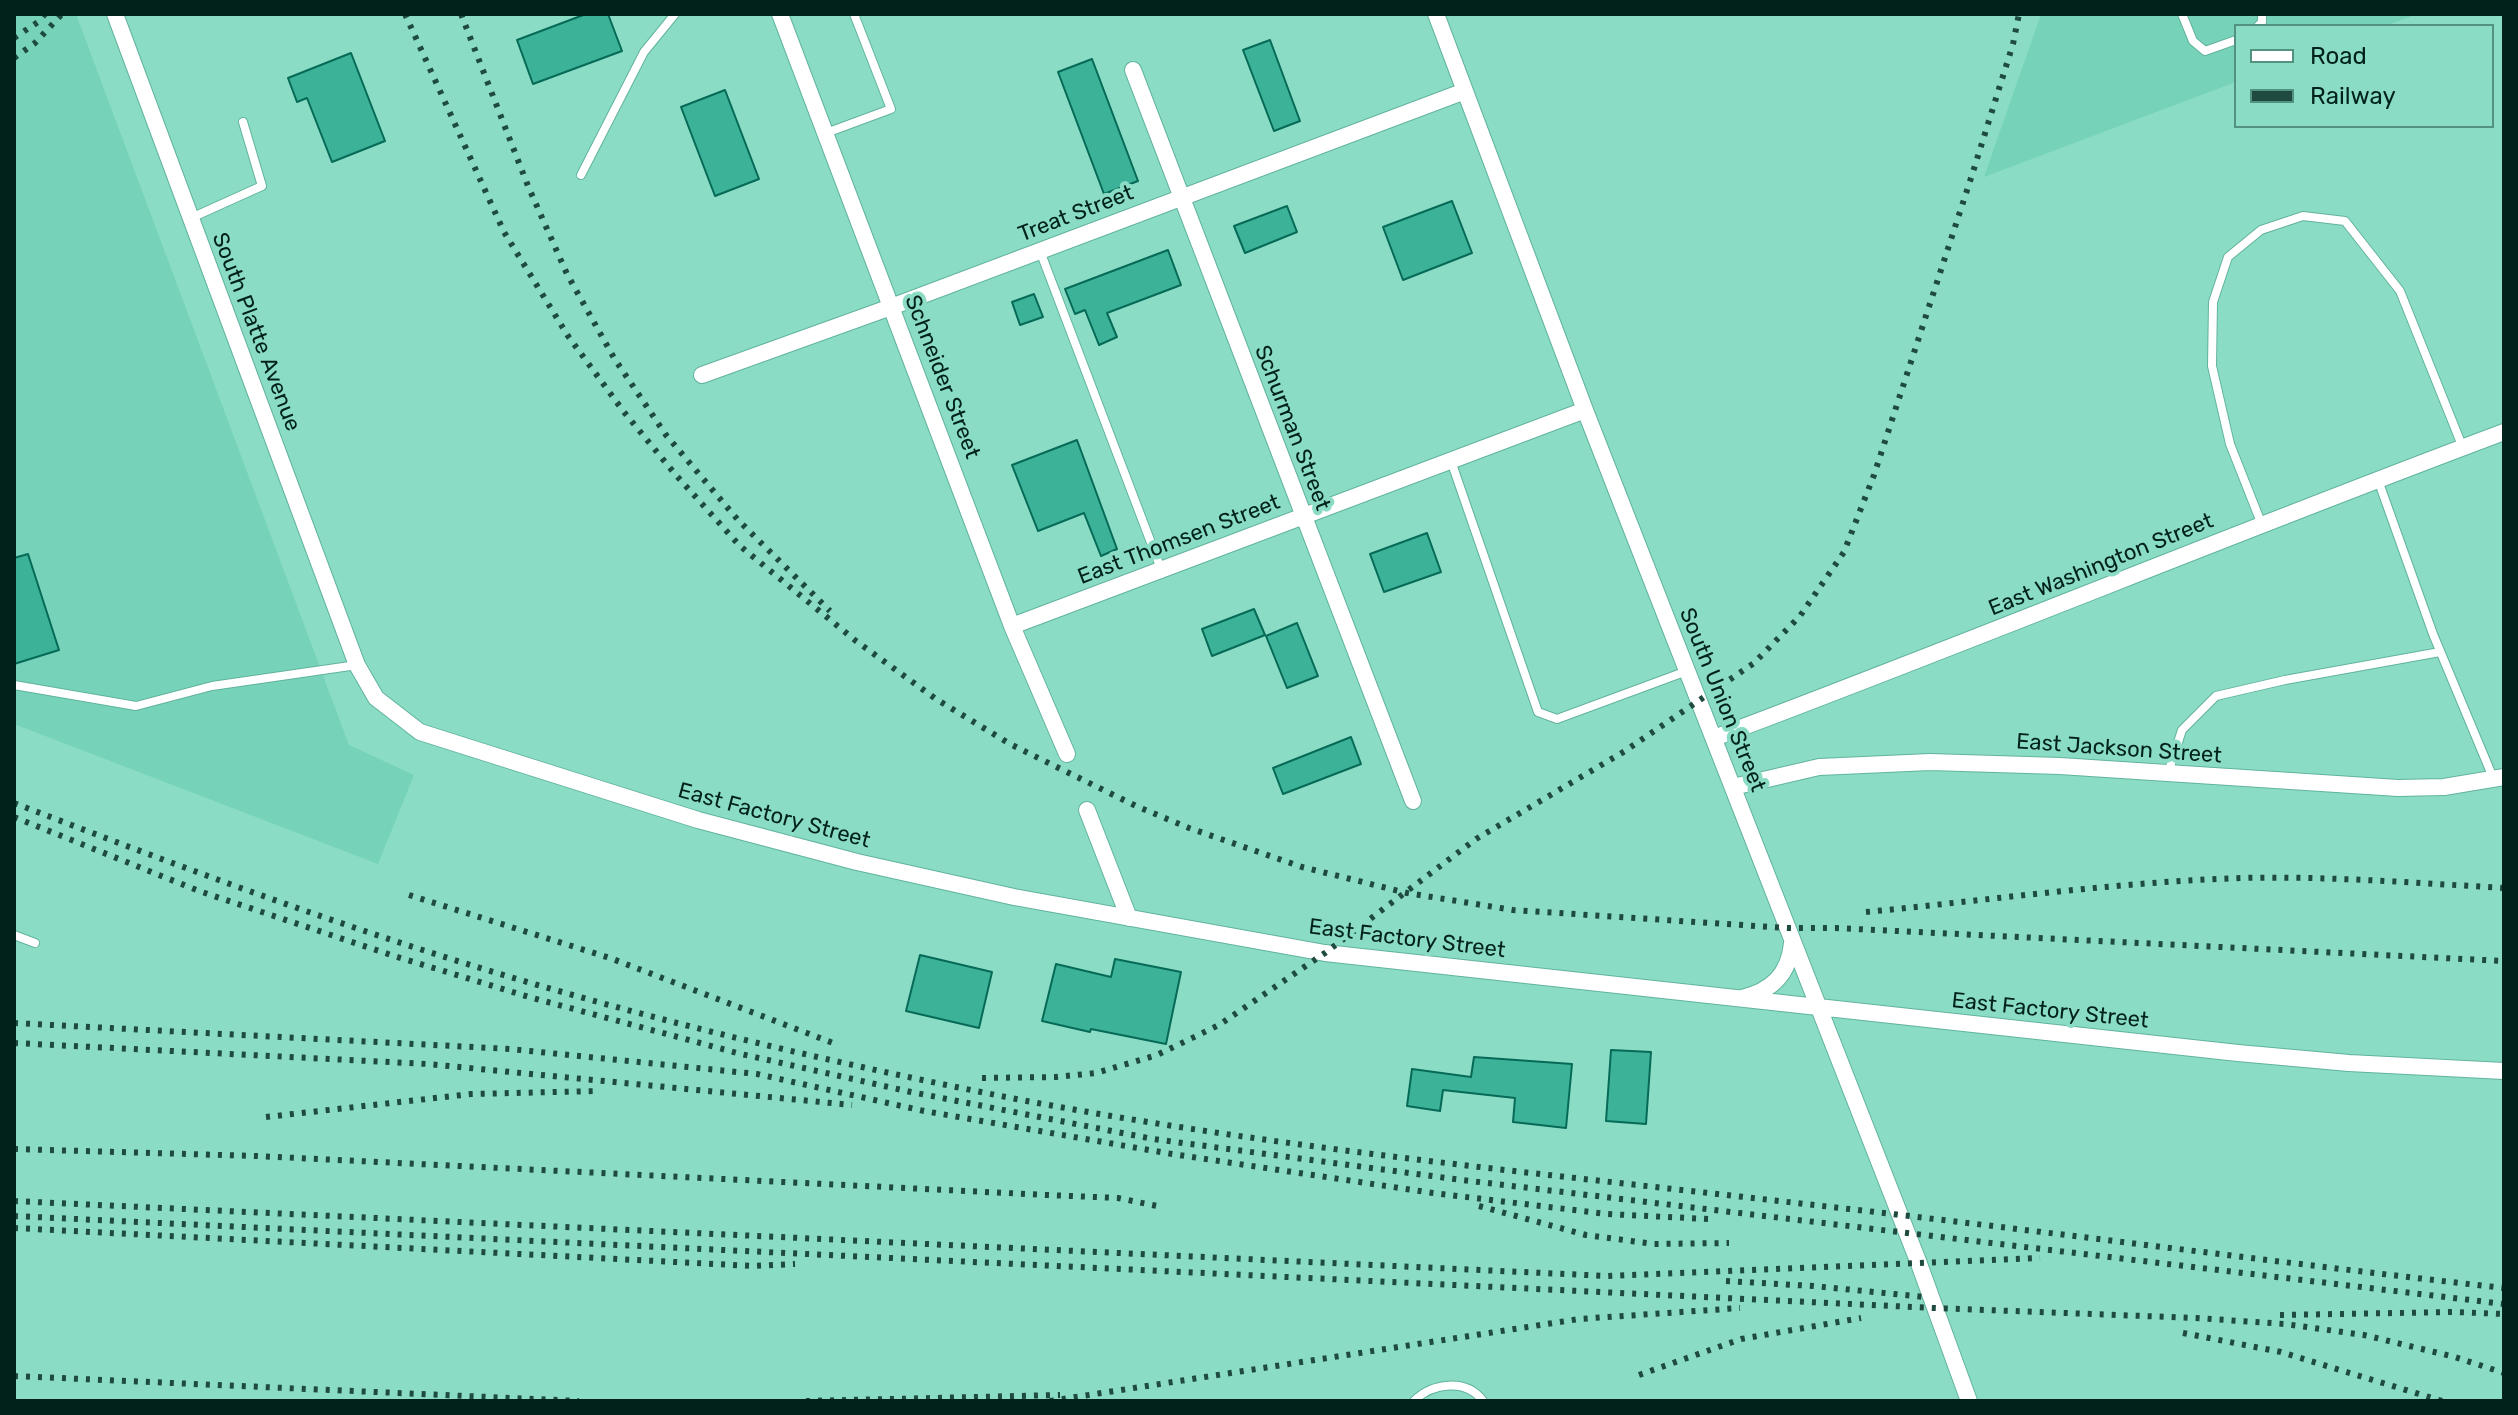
<!DOCTYPE html>
<style>
body{margin:0}
#map{position:relative;width:2518px;height:1415px;overflow:hidden;background:#8adcc5;font-family:Rubik,sans-serif}
canvas{display:block}
.frame{position:absolute;inset:0;border:16px solid #00221a;pointer-events:none}
.legend{position:absolute;left:2234px;top:24px;width:260px;height:104px;box-sizing:border-box;background:#8adcc5;border:2px solid #539281;margin:0;padding:10px 14px;list-style:none;font-size:24px;color:#00221a}
.legend li{display:flex;align-items:center;gap:16px;height:40px}
.legend b{width:40px;border:2px solid #539281}
</style>
<div id="map">
<canvas width="2518" height="1415"></canvas>
<div class="frame"></div>
<ul class="legend">
<li><b style="height:10px;background:#fff"></b>Road</li>
<li><b style="height:10px;background:#1e4a3f"></b>Railway</li>
</ul>
</div>
<script>
const g = document.querySelector('canvas').getContext('2d');
g.lineJoin = 'round';
function paint(path, color) { g.fillStyle = color; g.fill(path, 'evenodd'); }
function stroke(path, color, width, dash) { g.strokeStyle = color; g.lineWidth = width; g.lineCap = dash ? 'butt' : 'round'; g.setLineDash(dash || []); g.stroke(path); }
function drawText(font, color, halo, rows, align = 'center') {
  g.font = font + ' Rubik,sans-serif'; g.lineWidth = 8; g.setLineDash([]); g.textBaseline = 'middle'; g.strokeStyle = halo; g.fillStyle = color; for (const [text, x, y, turn = 0] of rows) {
    g.save(); g.translate(x, y); g.rotate((+turn || 0) * Math.PI / 180); g.textAlign = isNaN(turn) ? turn : align; if (halo) g.strokeText(text, 0, 0); g.fillText(text, 0, 0); g.restore();
  }
}
paint(new Path2D(`
 M14,14h62l273,731 65,30 -36,89 -364,-140z
 M2041,14h376l-32,12h-149v56l-252,95z`), '#76d2b9');
const building = new Path2D(`
 M586,14h22l14,37 -89,33 -16,-44z
 M1270,40l30,81 -26,10 -31,-81z
 M351,53l34,88 -53,21 -25,-64 -10,4 -9,-24z
 M1092,59l46,122 -34,13 -46,-122z
 M725,90l34,89 -44,17 -34,-89z
 M1452,201l20,52 -69,27 -20,-53z
 M1287,206l10,26 -52,21 -11,-27z
 M1168,250l13,35 -74,28 10,24 -18,8 -14,-35 -10,4 -10,-25z
 M1034,294l9,23 -23,8 -8,-23z
 M1077,440l40,109 -16,7 -17,-43 -46,18 -26,-66z
 M1427,533l14,39 -57,20 -14,-38z
 M28,554l31,96 -45,14v-106z
 M1254,609l11,26 -53,21 -10,-27z
 M1297,623l21,53 -31,12 -21,-52z
 M1351,737l10,27 -78,30 -10,-26z
 M920,955l72,17 -13,56 -73,-17z
 M1115,959l66,13 -15,72 -75,-15 -1,3 -48,-11 14,-57 55,13z
 M1611,1050l40,2 -5,72 -40,-3z
 M1474,1057l98,7 -6,64 -53,-6 2,-24 -72,-8 -3,21 -33,-5 5,-37 59,8z`);
paint(building, '#3cb398');
stroke(building, '#066a57', 2);
const lane = new Path2D(`
 M2182,14l11,27 12,10 31,-11
 M2258,26l4,-4v-8
 M826,133l65,-24 -37,-95
 M581,175l63,-123 31,-38
 M191,218l71,-32 -19,-64
 M1040,251l121,318
 M1451,461l87,251 19,7 130,-48
 M2378,480l55,154 61,146
 M2262,525l-32,-81 -18,-78 1,-64 15,-45 33,-27 42,-14 42,5 55,70 63,157
 M14,685l122,21 76,-20 145,-21
 M2168,773l14,-43 34,-34 69,-16 155,-28
 M14,935l21,8
 M1414,1401c18,-18 52,-23 69,0`);
const street = new Path2D(`
 M115,14l242,651 19,33 44,34 278,88 159,42 157,35 311,56 913,100 111,10 155,8
 M780,14l232,612 55,128
 M1436,14l149,396 333,851 51,140
 M1133,70l280,731
 M702,375l189,-68 574,-216
 M1012,626l573,-216
 M1714,738c264,-99 525,-207 790,-306
 M1733,787l86,-20 111,-5 130,4 338,22 46,-1 60,-10
 M1087,810l42,108
 M1742,998c30,-7 47,-24 50,-55`);
stroke(lane, '#61b39e', 10);
stroke(street, '#61b39e', 18);
stroke(lane, '#fff', 8);
stroke(street, '#fff', 16);
stroke(new Path2D(`
 M405,14l99,218 64,104 56,76 51,62 65,72 116,95 80,58 74,45 126,62 53,22 113,39 105,26 106,17 274,18h49l668,33
 M461,14l67,172 39,88 47,84 52,77 72,85 92,91
 M14,38l24,-16 7,-8
 M14,58l21,-15 27,-29
 M14,803c143,55 287,109 434,155 182,57 370,102 558,139 264,51 533,76 799,107 233,26 466,58 699,84
 M14,817l185,74 192,64 138,42 212,57 170,38 242,47 309,41 1042,124
 M409,895l201,63 223,85
 M1866,912c125,-12 251,-30 376,-34 88,-2 175,5 262,10
 M14,1023l496,26 247,25 167,37 248,43 261,39 174,21 101,5
 M14,1043l414,21 424,41
 M982,1078l74,-1 40,-4 61,-18 62,-30 106,-72 151,-114 149,-88 129,-88 46,-47 44,-64 30,-77 98,-300 41,-131 6,-30
 M266,1117l205,-23 127,-3
 M14,1149l243,7 790,39 71,3 39,8
 M14,1201l1593,75 433,-18
 M1479,1206l107,29 68,9 75,-1
 M14,1216l1920,92 262,10 89,6 79,11 91,22 49,16
 M14,1228l739,38 42,-2
 M1726,1281l87,5 112,11
 M2280,1315l175,-3 48,2
 M2183,1333l98,19 161,49
 M1639,1375l102,-36 120,-21
 M14,1376l565,25
 M806,1401l254,-6
 M1050,1401l529,-82 161,-11`), '#1e4a3f', 6, [4, 8]);
drawText('22px', '#00221a', '#8adcc5', [
 ["Treat Street",1076,214,-21],
 ["South Platte Avenue",256,332,69],
 ["Schneider Street",942,377,69],
 ["Schurman Street",1292,428,69],
 ["East Thomsen Street",1179,540,-21],
 ["East Washington Street",2101,565,-22],
 ["South Union Street",1722,700,68],
 ["East Jackson Street",2119,749,4],
 ["East Factory Street",774,816,15],
 ["East Factory Street",1407,939,7],
 ["East Factory Street",2050,1011,6]
]);
</script>
